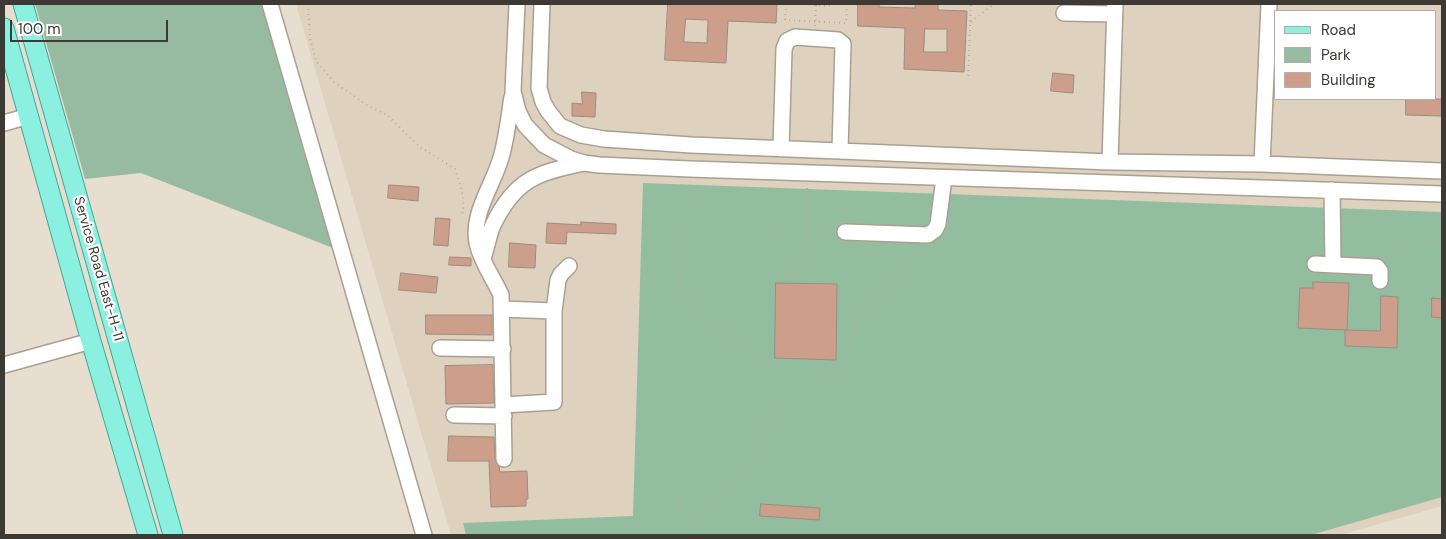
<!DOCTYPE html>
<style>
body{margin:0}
#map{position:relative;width:1446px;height:539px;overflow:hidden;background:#e8ded0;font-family:"DM Sans",sans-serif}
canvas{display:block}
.frame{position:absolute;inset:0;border:5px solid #3d3934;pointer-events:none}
.legend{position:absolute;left:1274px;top:10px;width:162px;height:90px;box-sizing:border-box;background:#fff;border:1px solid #b1b0ae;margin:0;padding:6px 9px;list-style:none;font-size:15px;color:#3d3934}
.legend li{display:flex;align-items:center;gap:10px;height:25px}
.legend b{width:25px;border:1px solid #b1b0ae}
.scale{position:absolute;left:10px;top:20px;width:158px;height:22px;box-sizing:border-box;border:2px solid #3d3934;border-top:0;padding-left:6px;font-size:15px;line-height:18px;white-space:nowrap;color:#3d3934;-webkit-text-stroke:4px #fff;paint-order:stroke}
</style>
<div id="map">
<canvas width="1446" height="539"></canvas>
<div class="frame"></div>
<ul class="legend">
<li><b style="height:6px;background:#8bf0e0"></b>Road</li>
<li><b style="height:14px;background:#97bba1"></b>Park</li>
<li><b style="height:14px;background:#cd9f8b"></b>Building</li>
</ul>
<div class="scale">100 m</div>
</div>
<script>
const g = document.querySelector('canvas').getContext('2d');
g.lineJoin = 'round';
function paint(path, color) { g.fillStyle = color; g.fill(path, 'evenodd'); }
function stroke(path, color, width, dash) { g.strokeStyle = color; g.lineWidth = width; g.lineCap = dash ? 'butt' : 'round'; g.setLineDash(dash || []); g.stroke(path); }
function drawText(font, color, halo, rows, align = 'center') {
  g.font = font + ' "DM Sans",sans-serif'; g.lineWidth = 4.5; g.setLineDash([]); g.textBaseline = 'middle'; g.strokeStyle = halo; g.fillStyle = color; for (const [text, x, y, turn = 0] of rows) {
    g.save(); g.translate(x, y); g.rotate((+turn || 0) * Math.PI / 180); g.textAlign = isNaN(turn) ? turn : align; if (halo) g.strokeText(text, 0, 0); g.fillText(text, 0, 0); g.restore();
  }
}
paint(new Path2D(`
 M296,4h1146v502l-102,29h-889zM1275,11h160v88h-160z`), '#ded1bd');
paint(new Path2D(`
 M35,4h228l70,244 -192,-75 -56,6z`), '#97bba1');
paint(new Path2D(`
 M643,183l799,29v285l-131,38h-845l-3,-12 170,-7z`), '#93bd9f');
const building = new Path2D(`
 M668,4h109l-1,19 -48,-2 -2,42 -61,-3zM686,19l22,1 -1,23 -23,-1z
 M858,4h21v3l36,1v-4h23v6l29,1 -3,61 -60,-3 1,-41 -47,-2zM925,29h22v23h-23z
 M1053,73l21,2 -1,18 -22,-2z
 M582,92l14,1 -1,24 -23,-1v-13l10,1z
 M1406,99h36v17l-36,-1z
 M389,185l30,2 -1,14 -30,-3z
 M436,218l14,1 -2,27 -14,-1z
 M581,222l35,2v10l-49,-2 -1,12 -20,-1 1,-20 34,2z
 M510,243l26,2 -1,23 -26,-1z
 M450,257l21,1v8l-22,-1z
 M401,273l37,4 -2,16 -37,-3z
 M1313,282l36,1 -2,47 -49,-2 2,-40h13z
 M776,283l61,1 -1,76 -61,-2z
 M1381,296l17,1 -1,51 -52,-2v-16l35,1z
 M1432,298l10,1v19l-10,-1z
 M426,315h66v20l-66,-1z
 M493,365l1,38 -48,1 -1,-38z
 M449,436l45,1 1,22 4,8 1,5 27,-1 1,28h-2v7l-35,1 -2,-46h-41z
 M761,504l59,4 -1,12 -59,-4z`);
paint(building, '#cd9f8b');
stroke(building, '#9c8c85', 1);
const minor = new Path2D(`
 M270,4l154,531
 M517,4l-4,87 5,20 7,14 19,20 27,14 13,4 15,2 91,4 752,25
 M542,4l-3,84 4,14 5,9 12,15 21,9 23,4 87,6 419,17 152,2 180,7
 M1064,13l50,1
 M4,123l25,-7
 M781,149l3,-100 3,-8 8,-4 43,3 5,4 -3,106
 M1110,162l5,-158
 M1262,164l7,-160
 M1332,190l1,74
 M845,232l83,3 7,-5 3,-6 6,-46
 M483,258c4,-11 6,-24 10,-33 22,-46 44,-52 91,-62
 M1315,264l62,3 3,4v10
 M502,309l52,2
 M440,348l63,1
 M4,365l87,-24
 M503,405l51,-3v-91l4,-31 3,-6 8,-8
 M454,415l50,1
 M504,459l-3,-164c-8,-18 -20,-33 -24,-52 -6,-31 18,-60 25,-89 5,-19 7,-38 10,-57`);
const major = new Path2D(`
 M23,4l150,531
 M4,28l87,313 57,194`);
stroke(minor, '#a9a093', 18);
stroke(major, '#3ea996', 21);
stroke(new Path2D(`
 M308,4l2,34 6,23 18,21 31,22 22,11 33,32 35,22c5,15 11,30 7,46
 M786,4l-1,16 61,3 1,-19
 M799,4l33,2v-2
 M971,22l23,-18
 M815,26l1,-21
 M968,76l3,-72
 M774,228l58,3
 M1387,260c15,-15 35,-20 55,-16
 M806,264l1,-78
 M790,278l1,-14h31l-1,16
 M679,284l22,31 77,53 7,25 -36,65 -7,16 -53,53
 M778,368l28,7h20l11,-5 9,-15 12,-35 24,-24 33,-41 3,-7
 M690,535l-1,-8 -14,-36 -6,-22 -2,-27 4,-113 14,-83 10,-41 -5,-24`), '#b4aca0', 2, [1, 4]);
stroke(minor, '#fff', 15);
stroke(major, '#8bf0e0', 19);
drawText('14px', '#3d3934', '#fff', [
 ["Service Road East-H-11",98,269,74]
]);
</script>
